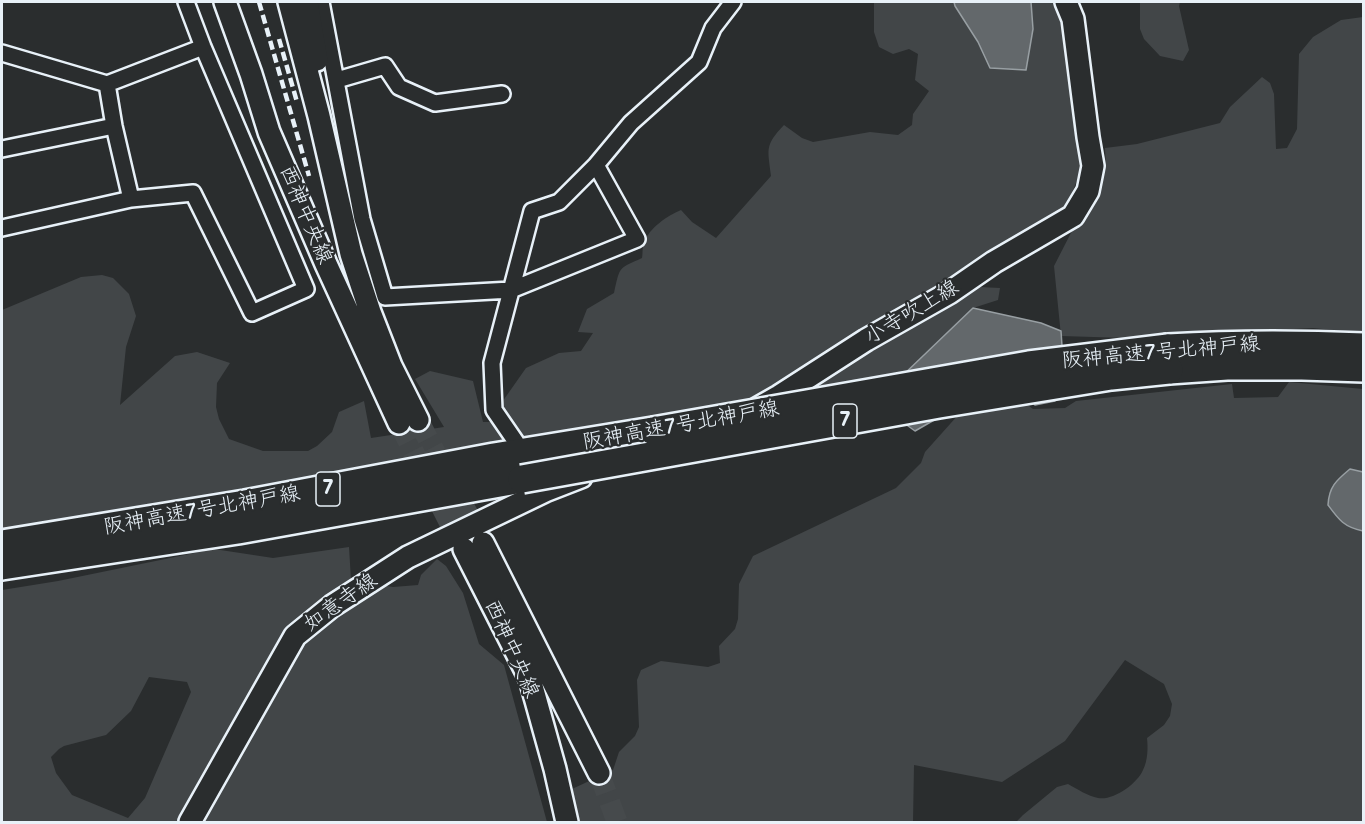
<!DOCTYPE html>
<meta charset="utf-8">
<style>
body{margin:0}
#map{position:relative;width:1365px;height:824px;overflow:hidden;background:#2a2d2e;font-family:"Balsamiq Sans",sans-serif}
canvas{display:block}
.frame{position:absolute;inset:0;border:3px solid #e8f1f8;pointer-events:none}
</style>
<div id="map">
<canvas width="1365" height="824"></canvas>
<div class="frame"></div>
</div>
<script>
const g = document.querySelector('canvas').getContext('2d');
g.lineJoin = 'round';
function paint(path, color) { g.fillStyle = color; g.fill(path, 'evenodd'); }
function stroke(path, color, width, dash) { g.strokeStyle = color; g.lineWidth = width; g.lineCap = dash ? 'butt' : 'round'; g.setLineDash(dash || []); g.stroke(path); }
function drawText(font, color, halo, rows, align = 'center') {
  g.font = font + ' "Balsamiq Sans","Klee One",sans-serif'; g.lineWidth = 4.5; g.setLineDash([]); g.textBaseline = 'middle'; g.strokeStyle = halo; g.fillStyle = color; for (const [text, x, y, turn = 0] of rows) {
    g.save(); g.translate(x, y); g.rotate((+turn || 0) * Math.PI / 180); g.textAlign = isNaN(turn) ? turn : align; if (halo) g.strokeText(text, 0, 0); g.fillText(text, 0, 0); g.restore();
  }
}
paint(new Path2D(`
 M874,2h80l1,4 23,36 48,28 7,-41 -2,-27h26l4,12 20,156 -9,23 -12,21 -297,185 -302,55 -459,77v-221l79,-33 21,-2 11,3 16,16 7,22 -10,31 -6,58 55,-49 22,-4 33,11 -13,20 -1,24 3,12 10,20 34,12h45l9,-5 15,-14 7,-20 25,-11 7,37 73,-11 -29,-48 15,-8 43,10 10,41h13l4,-17 26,-37 33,-15 22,-2 12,-18 -15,-1 9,-23 27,-16c6,-27 4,-24 28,-35 1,-5 0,-11 2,-15 5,-15 23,-27 37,-33l11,12 24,16 55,-62c-3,-27 -7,-30 13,-51l18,13 11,4 57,-10 28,3 14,-10 1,-11 16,-23 -14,-11 3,-26 -9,-5 -16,5 -14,-7 -5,-15z
 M1140,2h40l-1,4 10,44 -6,11 -23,-5 -16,-17 -4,-10z
 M1363,17v316l-50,-5 -187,10 -65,-2 -7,-70 20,-39 21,-26 11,-32 -1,-21 32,-4 83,-21 10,-16 32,-30 8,6 4,11 2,55 11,-1 10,-19 2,-75 14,-17 28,-17z
 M979,287l21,1 -2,12 -25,8 -67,64 -107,22 137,-89z
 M1289,382l74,7v433h-347l7,-7 34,-28 11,-3c9,5 20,12 30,14 15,3 39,-14 45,-28 5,-10 5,-22 4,-32l17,-13 6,-9 2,-12 -8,-20 -39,-24 -60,81 -63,41 -88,-17 -1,57h-333l-8,-33 41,-19 6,-18 16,-16 4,-9 -2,-47 4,-10 20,-9 47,6 12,-4 -1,-17 16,-17 3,-10 1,-35 14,-28 143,-68 25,-25 4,-11 34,-38 66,-11 8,6 32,-1 11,-7 156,-17 2,14 44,-1z
 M349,547l2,33 42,7 25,-2 3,-10 16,-16 9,7 17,27 16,51 25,21 43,157h-545v-232l56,-9 156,-32 59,9zM149,677l38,5 4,10 -46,106 -17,20 -56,-23 -16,-22 -5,-16 8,-8 5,-3 42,-11 25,-24z`), '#424648');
const water = new Path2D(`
 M954,2h77l2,27 -7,41 -36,-2 -12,-26 -23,-36z
 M973,308l68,15 20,8 1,15 -7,55 -20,4 -14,-14 -59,13 -47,27 -40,-29z
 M1350,469l13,3v59c-19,-4 -24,-11 -35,-26 1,-19 9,-25 22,-36z`);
paint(water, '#63686b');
stroke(water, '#989fa3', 1.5);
stroke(new Path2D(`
 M418,420l64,121
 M399,423l64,126
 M599,773l18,49`), '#464a4c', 21, [21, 10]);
const street = new Path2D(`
 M321,2l41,217 23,78 126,-7 126,-51 -41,-74
 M2,53l105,31 96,-37
 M337,80l48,-14 14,21 36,16 67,-9
 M107,84l7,42 17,73
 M2,149l112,-23
 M2,228l129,-29 62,-6 59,120 54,-24 -103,-242 -17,-45
 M516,442l-22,-32 -2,-47 40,-152 27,-9 37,-37 35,-42 68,-61 14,-34 20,-26`);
const secondary = new Path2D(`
 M225,2l26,72 18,58 57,132 73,159
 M289,2l30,114 32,138 19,58 21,54 27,54
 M307,2l10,58
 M758,408l21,-12 87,-56 83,-47 45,-31 79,-46 15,-25 5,-25 -5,-29 -15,-118 -7,-17
 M483,543l116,230
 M464,549l66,130 25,90 12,53
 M190,822l105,-186 37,-30 76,-49 137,-66 36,-14`);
const highway = new Path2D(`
 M1168,348c65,-4 130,-4 196,-1
 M1169,370l58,-4h75l62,2
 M2,544l243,-40 249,-47 159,-26
 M2,566l236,-36 284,-51`);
stroke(street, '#e8f1f8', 20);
stroke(secondary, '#e8f1f8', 26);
stroke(highway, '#e8f1f8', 32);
stroke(street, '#2a2d2e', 15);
stroke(secondary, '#2a2d2e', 21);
stroke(highway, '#2a2d2e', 27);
stroke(new Path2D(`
 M259,2l50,174
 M279,39l18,63`), '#e8f1f8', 4.5, [9, 4.5]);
const highwayBridge = new Path2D(`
 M653,431l376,-66 139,-17
 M522,479l417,-75 172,-28 58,-6`);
stroke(highwayBridge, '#e8f1f8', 32, []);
stroke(highwayBridge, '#2a2d2e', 27);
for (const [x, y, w] of [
 [845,421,24],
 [328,489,24]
]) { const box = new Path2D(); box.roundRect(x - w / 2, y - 17, w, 34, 4.5); g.fillStyle = '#2a2d2e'; g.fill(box); stroke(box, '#e8f1f8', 1.5); }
drawText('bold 20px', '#e8f1f8', null, [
 ["7",845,421],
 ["7",328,489]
]);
drawText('21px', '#e8f1f8', '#2a2d2e', [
 ["西神中央線",305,215,67],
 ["小寺吹上線",912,313,-31],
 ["阪神高速7号北神戸線",1161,353,-5],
 ["阪神高速7号北神戸線",681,426,-10],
 ["阪神高速7号北神戸線",202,511,-10],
 ["如意寺線",341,603,-35],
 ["西神中央線",511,649,66]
]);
</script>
